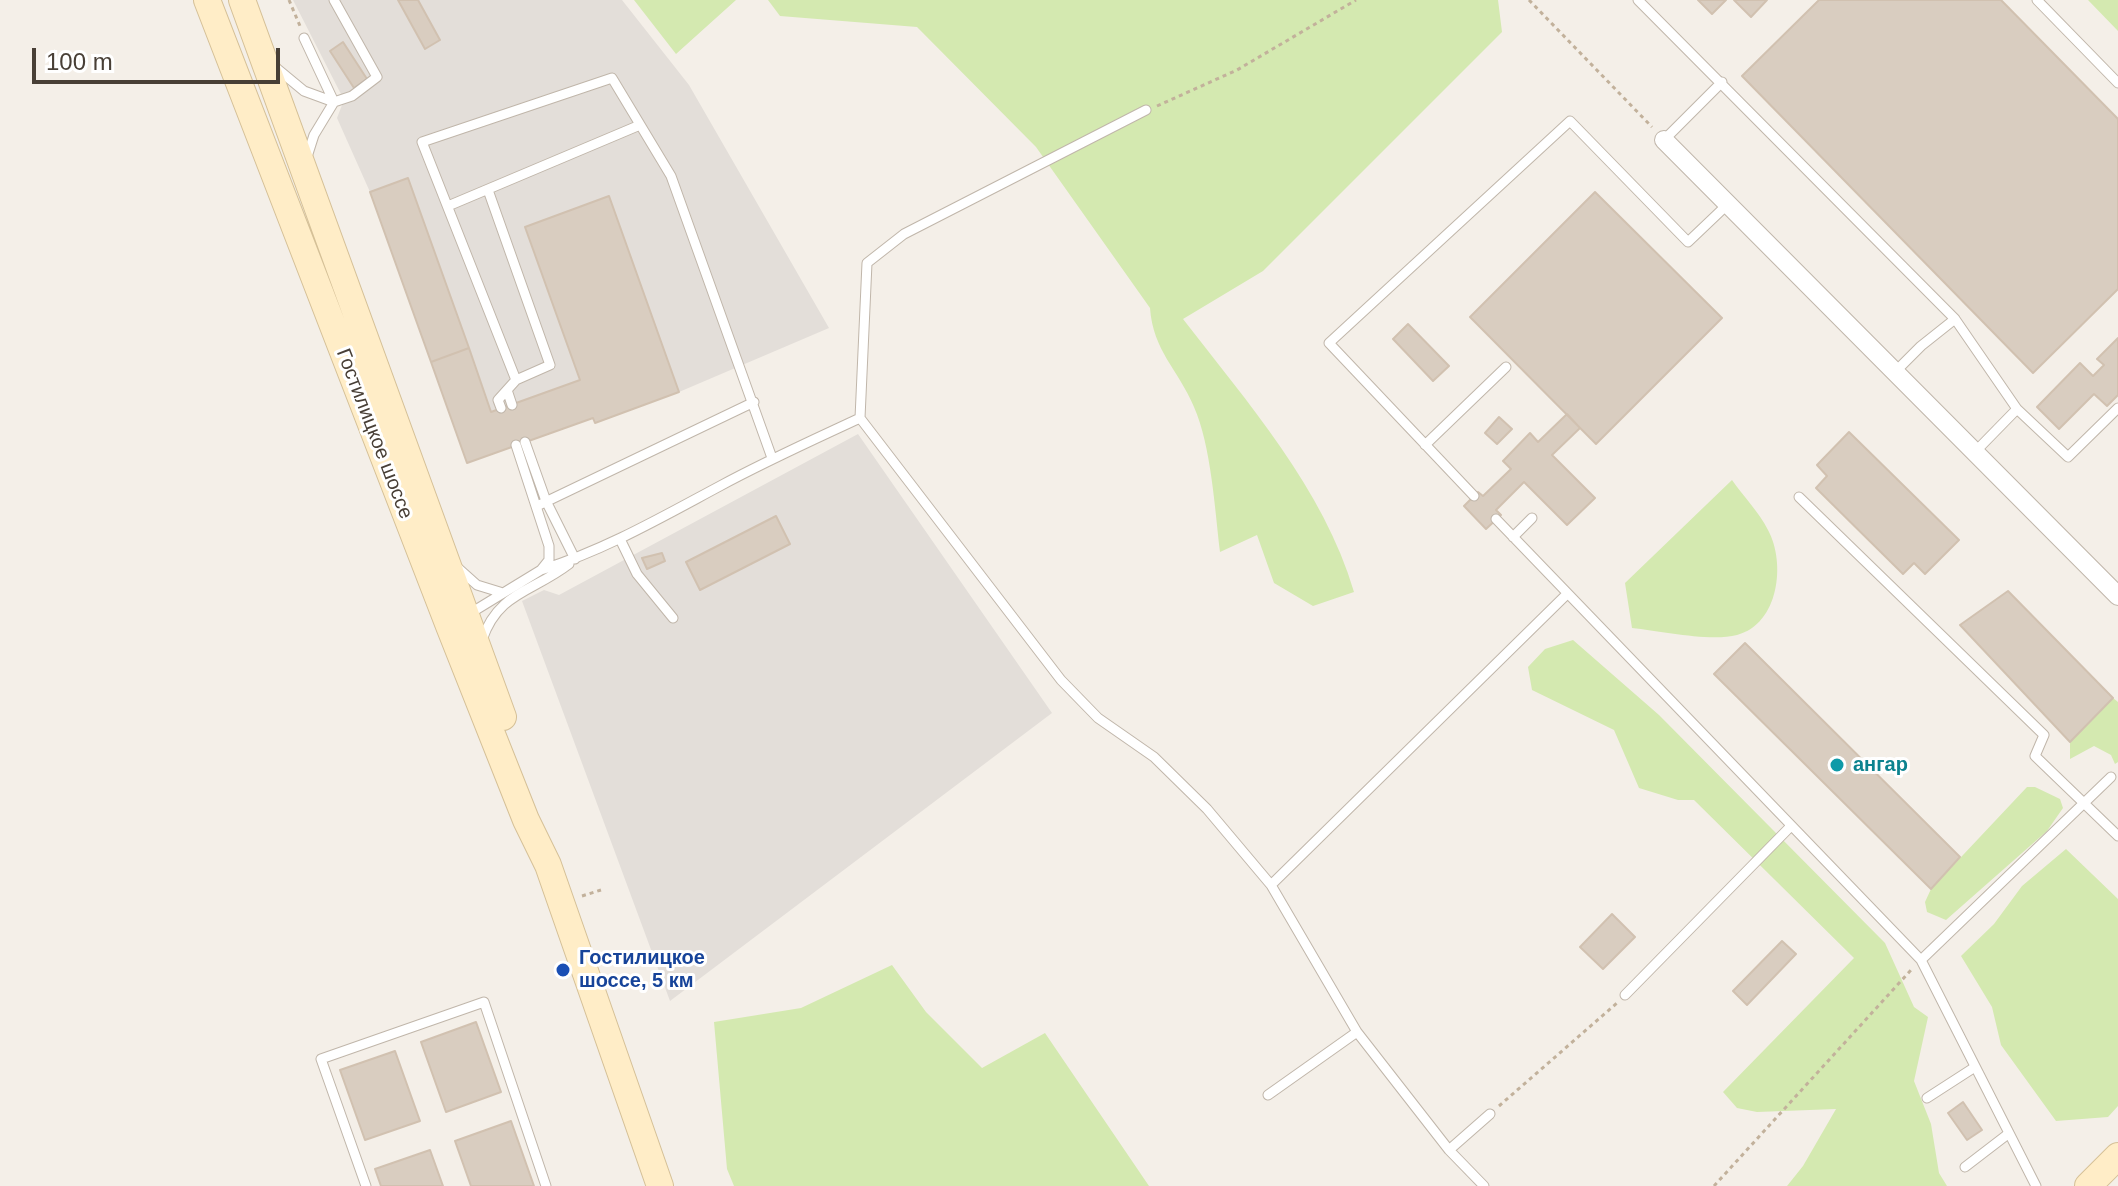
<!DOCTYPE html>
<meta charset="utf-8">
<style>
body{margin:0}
#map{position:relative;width:2118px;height:1186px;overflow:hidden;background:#f4efe8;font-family:Helvetica,sans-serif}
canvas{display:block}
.scale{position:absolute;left:32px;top:48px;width:248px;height:36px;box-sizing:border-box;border:4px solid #483f36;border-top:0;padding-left:10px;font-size:24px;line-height:28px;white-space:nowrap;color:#483f36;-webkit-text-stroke:6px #fff;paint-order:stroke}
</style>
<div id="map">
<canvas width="2118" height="1186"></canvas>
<div class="scale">100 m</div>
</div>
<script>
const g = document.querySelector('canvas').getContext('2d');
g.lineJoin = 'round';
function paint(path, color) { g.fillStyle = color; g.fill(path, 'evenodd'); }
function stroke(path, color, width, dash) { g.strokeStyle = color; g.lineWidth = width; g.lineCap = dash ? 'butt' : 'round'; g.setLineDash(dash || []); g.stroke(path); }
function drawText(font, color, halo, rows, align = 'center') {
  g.font = font + ' Helvetica,sans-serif'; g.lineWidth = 6; g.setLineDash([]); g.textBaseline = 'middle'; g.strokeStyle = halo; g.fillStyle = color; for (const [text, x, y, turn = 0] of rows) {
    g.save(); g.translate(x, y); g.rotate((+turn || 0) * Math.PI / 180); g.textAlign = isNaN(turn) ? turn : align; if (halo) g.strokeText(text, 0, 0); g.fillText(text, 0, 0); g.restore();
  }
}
paint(new Path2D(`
 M293,0h329l67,85 140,243 -150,64 -70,-195 -29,183 -89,32 -83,-234 -38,14 -33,-74 7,-18z
 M858,434l194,279 -382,288 -148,-400 22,-11 15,5z`), '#e3ded9');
paint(new Path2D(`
 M634,0h102l-60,54z
 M768,0h730l4,32 -239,239 -80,48c64,83 141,170 171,273l-41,14 -39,-23 -17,-48 -37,17c-5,-42 -9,-107 -26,-145 -16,-38 -41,-56 -44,-99l-114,-161 -119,-120 -137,-11z
 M2088,0h30v31z
 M1732,480c11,16 27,32 36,50 18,33 11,94 -31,105 -27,7 -76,-4 -105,-7l-7,-45z
 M1573,640l86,75 226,228 29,64 14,10 -14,64 17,43 8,49 8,13h-160l16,-20 33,-57 -79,3 -20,-4 -14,-16 131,-134 -160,-158h-16l-39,-12 -25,-58 -82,-40 -4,-23 17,-18z
 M2113,698l5,4v60l-3,2 -4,-9 -17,-9 -24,13v-17z
 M2027,787h8l25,12 3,9 -16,23 -101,89 -19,-8 -2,-10 6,-13z
 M2066,849l52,50v207l-10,11 -52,4 -55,-76 -9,-38 -31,-51 33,-32 28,-38z
 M892,965l34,47 56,56 63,-35 104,153h-415l-7,-17 -13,-147 87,-14z`), '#d4e9b0');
const building = new Path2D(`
 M398,0h20l22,40 -15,9z
 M1698,0h28l-14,14z
 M1734,0h33l-16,17z
 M1819,0h182l117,119v170l-85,84 -291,-297z
 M343,42l24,37 -13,9 -24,-37z
 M408,178l61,170 -38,14 -61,-170z
 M1595,192l127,126 -126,126 -126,-127z
 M609,196l70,196 -84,31 -2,-5 -126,45 -36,-101 38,-14 22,64 89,-32 -55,-153z
 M1408,324l41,42 -16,15 -40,-42z
 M2118,338v57l-11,11 -13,-12 -35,35 -22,-22 43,-44 13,13 11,-11 -7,-6z
 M1567,414l13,14 -28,27 43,43 -28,27 -43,-43 -28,28 5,5 -15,14 -22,-23 14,-14 5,4 28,-27 -8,-8 27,-28 8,9z
 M1499,417l13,12 -15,15 -12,-11z
 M1849,432l110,108 -34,34 -11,-11 -11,11 -87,-86 11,-12 -10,-11z
 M776,516l14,28 -90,46 -14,-28z
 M662,553l3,8 -18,8 -5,-11z
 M2008,591l105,107 -43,44 -110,-117z
 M1745,643l215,214 -29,32 -217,-215z
 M1612,914l23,23 -32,32 -23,-22z
 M1782,941l14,13 -49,51 -14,-14z
 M476,1022l25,70 -55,20 -25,-70z
 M395,1051l25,70 -55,19 -25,-70z
 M1963,1102l19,28 -15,10 -19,-27z
 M511,1121l23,65h-63l-16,-45z
 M430,1150l13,36h-62l-6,-17z`);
paint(building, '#d9cdc0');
stroke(building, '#d1c1b0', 2);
const lane = new Path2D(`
 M1638,0l317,319 62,90 -43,44
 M2037,0l81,83
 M304,38l30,64
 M275,67l29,24 30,11 18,-6 25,-19 -43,-77
 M1146,110l-242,124 -37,29 -7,155 201,262 37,38 56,39 53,52 64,76 86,147 92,118 35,36
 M1664,140l58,-58
 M306,160l8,-25 20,-33
 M488,190l62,175 -34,15 -18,20 3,8
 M448,206l192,-81
 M1894,373l27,-27 34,-27
 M516,380l-94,-238 190,-64 59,98 101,282
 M507,390l5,15
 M2017,409l51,48 50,-49
 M525,442l21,59 29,58
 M1425,445l81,-78
 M1474,496l-145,-153 241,-222 118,121 41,-39
 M1799,497l245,238 -9,21 83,80
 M537,506l217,-104
 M1496,519l425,441 115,226
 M1513,537l19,-19
 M620,539l17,35 36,44
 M458,568l19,17 26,8
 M541,570c64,-20 121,-53 179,-84 46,-25 93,-46 140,-68
 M469,614l72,-44 8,-10v-14l-33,-101
 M482,640c16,-48 51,-48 87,-76
 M1271,885l295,-290
 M1921,960l190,-183
 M1625,995l166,-169
 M1268,1095l89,-63
 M1927,1098l48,-31
 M1449,1150l41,-36
 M1965,1167l43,-33
 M366,1186l-45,-127 163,-57 62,184`);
const street = new Path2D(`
 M1664,140l454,456`);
const secondary = new Path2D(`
 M207,0l242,626 77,194 22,45 112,321
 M242,0l261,717
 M2088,1186l30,-30`);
stroke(lane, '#c0b6aa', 11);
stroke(street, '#c0b6aa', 20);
stroke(secondary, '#d5c097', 28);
stroke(new Path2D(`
 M289,0l11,26
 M1529,0l123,127
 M1157,106l80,-36 119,-70
 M582,896l19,-6
 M1499,1106l118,-103
 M1714,1186l197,-216`), '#c2b19b', 3, [4, 4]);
stroke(lane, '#fff', 9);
stroke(street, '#fff', 18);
stroke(secondary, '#ffedc7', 26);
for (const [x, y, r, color] of [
 [1837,765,8,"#0f9aa8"],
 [563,970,8,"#1a4fb4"]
]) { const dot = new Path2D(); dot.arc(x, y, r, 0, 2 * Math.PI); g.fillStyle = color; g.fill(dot); stroke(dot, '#fff', 3); }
drawText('20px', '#483f36', '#fff', [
 ["Гостилицкое шоссе",374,434,69]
]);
drawText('bold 20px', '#0d838f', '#fff', [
 ["ангар",1853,765]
], 'left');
drawText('bold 20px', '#164399', '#fff', [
 ["Гостилицкое",579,958],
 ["шоссе, 5 км",579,981]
], 'left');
</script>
